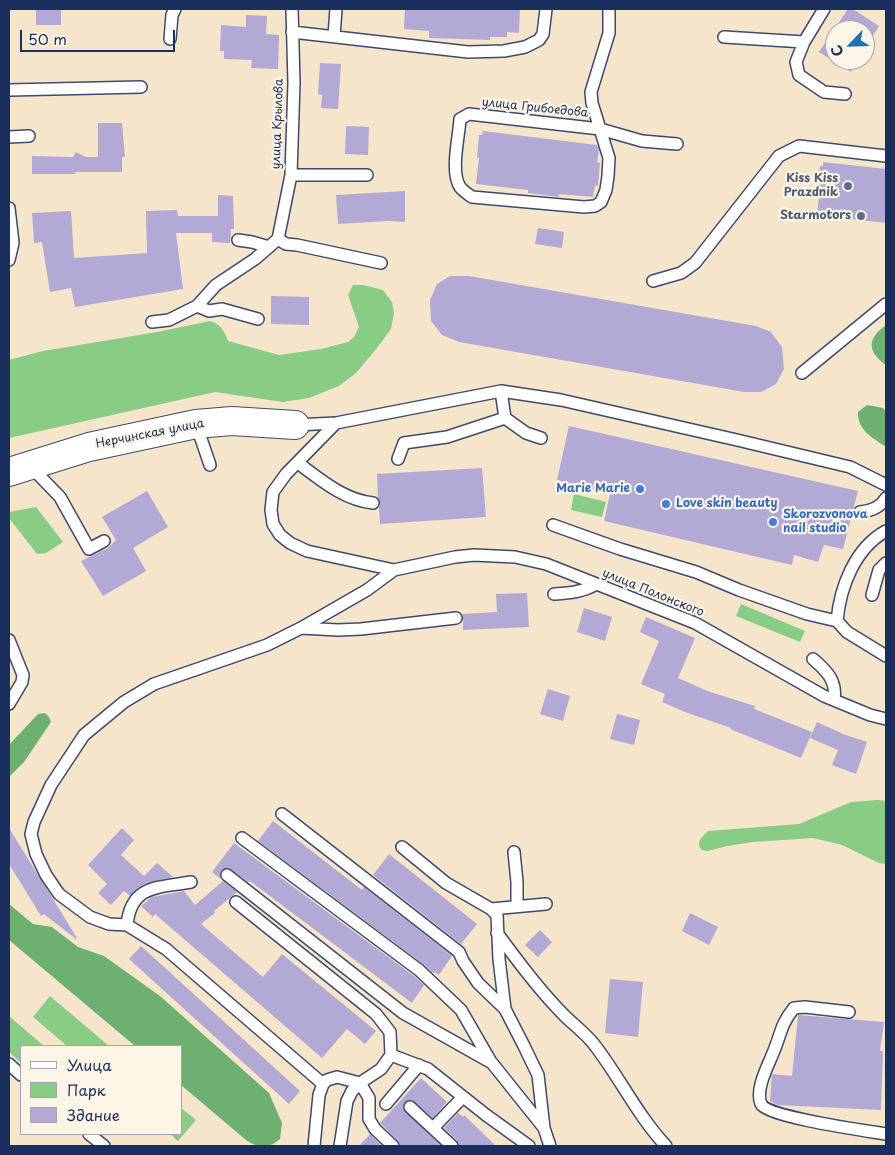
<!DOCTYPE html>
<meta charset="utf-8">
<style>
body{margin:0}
#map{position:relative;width:895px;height:1155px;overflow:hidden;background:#f5e5cb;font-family:"Playpen Sans",sans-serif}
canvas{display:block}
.frame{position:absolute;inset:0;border:10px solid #1b2f5e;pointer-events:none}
.legend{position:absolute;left:20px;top:1045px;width:162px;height:90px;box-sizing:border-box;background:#fcf5e5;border:1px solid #a2a6af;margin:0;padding:6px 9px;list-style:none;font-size:15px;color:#1b2f5e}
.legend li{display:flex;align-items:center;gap:10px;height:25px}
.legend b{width:25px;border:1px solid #a2a6af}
.north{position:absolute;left:825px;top:20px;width:50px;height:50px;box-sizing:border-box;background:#fcf5e5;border:1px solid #a2a6af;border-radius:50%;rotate:246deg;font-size:14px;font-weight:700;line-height:20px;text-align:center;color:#1b2f5e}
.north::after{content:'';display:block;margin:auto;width:18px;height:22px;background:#1f6fb2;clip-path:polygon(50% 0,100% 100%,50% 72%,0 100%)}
.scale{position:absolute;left:20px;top:30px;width:155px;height:22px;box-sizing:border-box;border:2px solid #1b2f5e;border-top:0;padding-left:6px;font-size:15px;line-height:18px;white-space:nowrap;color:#1b2f5e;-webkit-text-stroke:4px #fcf5e5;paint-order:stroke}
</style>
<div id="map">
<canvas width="895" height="1155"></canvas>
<div class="frame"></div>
<ul class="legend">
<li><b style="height:6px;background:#fff"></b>Улица</li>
<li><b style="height:14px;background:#89cc85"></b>Парк</li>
<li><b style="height:14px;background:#b2aad5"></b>Здание</li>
</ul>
<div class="north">С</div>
<div class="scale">50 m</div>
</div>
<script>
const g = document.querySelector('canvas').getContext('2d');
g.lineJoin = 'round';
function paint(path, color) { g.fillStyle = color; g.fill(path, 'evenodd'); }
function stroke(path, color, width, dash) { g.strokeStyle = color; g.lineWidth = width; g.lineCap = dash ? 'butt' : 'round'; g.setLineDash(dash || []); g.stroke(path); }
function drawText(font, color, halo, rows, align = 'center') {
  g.font = font + ' "Playpen Sans",sans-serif'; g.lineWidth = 4.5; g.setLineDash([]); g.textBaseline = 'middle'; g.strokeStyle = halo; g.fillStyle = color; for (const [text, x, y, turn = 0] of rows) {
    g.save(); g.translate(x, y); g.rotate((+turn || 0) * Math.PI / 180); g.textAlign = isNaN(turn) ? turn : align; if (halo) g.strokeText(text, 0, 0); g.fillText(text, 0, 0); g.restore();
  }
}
paint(new Path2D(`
 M353,285h10l20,5 9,12 2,11 -3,16 -14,19 -21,25 -17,13 -30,12 -26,4 -68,-10 -206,46v-78l34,-9 114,-19 53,-11c11,3 14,10 18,20l51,14 42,-6 27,-7 6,-5 5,-10 -11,-32z
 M574,494l32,8 -4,15 -31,-7z
 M36,507l27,35 -17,11 -9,1 -28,-36v-6z
 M741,604l64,27 -5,11 -64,-26z
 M878,800l8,1v63l-7,-1 -37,-18 -29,-7 -60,4 -26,4 -19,5 -6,-1c-7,-8 0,-13 6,-19l91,-7 52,-22z
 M50,996l59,50h-42l-34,-29z
 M9,1016l35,30h-23v17l-12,-11z
 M181,1108l15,12 -18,21 -8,-7h11z`), '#89cc85');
paint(new Path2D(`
 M886,325v40c-19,-13 -19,-27 0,-40z
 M867,405l16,3 3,4v35c-13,-9 -29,-17 -28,-35z
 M45,713l4,4 2,5 -27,40 -15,15v-32l29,-31z
 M9,904l24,20 19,3 26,20 26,9 56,40 109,97 13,30 -2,16c-12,10 -20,10 -34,1l-65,-55v-39h-46l-126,-106z`), '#6eb072');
paint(new Path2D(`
 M36,9h25v16h-25z
 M405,9h115l-1,24 -12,-1v5h-17v3l-61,-2v-7l-25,-2z
 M848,9h5l26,17 -14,23v-19h-30v30h23l-7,12 -32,-20z
 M246,15l21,1 -1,18 13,1 -1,34 -27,-1 1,-8 -28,-1v-8h-4l1,-26 25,2z
 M320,63l21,1 -3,45 -17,-1 1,-13 -4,-1z
 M98,123h24l3,34h-3v15h-46l-1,2h-43v-18l41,1 3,-5 10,5h12z
 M346,126l23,1 -1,28 -23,-1z
 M483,131l114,14 2,5 -2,12 3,1 -2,23 -3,-1 -2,12 -34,-3v3l-31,-4v-3l-52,-6 3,-26h-2l2,-23h3z
 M823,162l63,7v54l-69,-8 3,-26h-3l3,-23h3z
 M405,191v31l-17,-1 -50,3 -2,-29z
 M218,195l15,1 1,33h-3l-1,14 -18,-1v-9h-36l7,56 -108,18 -4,-19 -21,4 -8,-50 -8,1 -2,-30 39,-2 3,47 73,-5 -1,-42 31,-1 1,6h40z
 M538,228l26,4 -2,16 -27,-4z
 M450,276h19l287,50 15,6 11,15 2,22 -8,15 -15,8h-17l-285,-50 -17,-7 -11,-14 -1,-21 7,-16z
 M271,296l38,1v28l-38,-1z
 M569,426l289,65 -15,58 -19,-4 -6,17 -24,-7 -2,10 -188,-44 6,-27 -53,-14z
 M482,468l4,49 -106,7 -1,-16 1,-4 -2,-6 -1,-24z
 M147,491l21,36 -35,21 13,23 -43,25 -22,-35 27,-13 8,-8 -14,-23z
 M527,593l2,34 -66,3v-16l34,-2 -1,-18z
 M584,608l28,9 -7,24 -28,-9z
 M646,617l49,21 -17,40 32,14 45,14 -1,3 58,23 -11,26 -71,-29 1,-1 -46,-16 -23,-10 3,-8 -24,-10 18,-43 -19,-9z
 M548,689l22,7 -7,25 -23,-7z
 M617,714l23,6 -6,25 -24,-6z
 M817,722l26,12 24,8 -11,32 -24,-9 6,-15 -28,-12z
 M273,821l89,69 2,-3 88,69 -13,19 -4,-3 -2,1 -10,-9 -165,-123z
 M9,828l68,110 -1,1 -32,-25 -3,2 -32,-52z
 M122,828l12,12 -13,15 23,21 13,-13 16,14 -27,6 -9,6 -7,7 -6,-5 -13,14 -13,-12 9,-9 -19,-19z
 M234,843l180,133 10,9 -12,18 -162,-122 -2,1 -19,-14 -8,3 -1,3 1,5 -9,-7z
 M389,854l88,70 -16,20 -88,-69z
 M223,881l14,11 -23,19 1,2 -14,11 62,53 19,-23 94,77 -11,13 -18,-15 -25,29 -167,-144 -2,3 -12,-11 11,-9 32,-6 11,14z
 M690,913l28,14 -9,18 -27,-14z
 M540,930l12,12 -14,15 -13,-12z
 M141,946l159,145 -11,13 -160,-145z
 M610,979l33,3 -5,55 -33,-4z
 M798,1015l86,7 -4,29h3l-2,59 -103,-5 -8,-4 2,-27 20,2z
 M421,1078l26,24 -14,16 -21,-18 -7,2 -2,7 38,37h-41l-2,-5 -18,-18z
 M458,1113l5,4 1,-2 32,31h-37l-2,-6 -13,-12z
 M370,1134l12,12h-23z`), '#b2aad5');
const service = new Path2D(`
 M609,9v24l-18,59 1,11 17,55 -1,18 -2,14 -5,12 -6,4 -11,1 -112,-10c-4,-3 -9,-6 -12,-10 -10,-15 -1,-50 0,-68l9,-5 131,15 42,12 35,3
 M824,9l-20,33 -8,20 3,13 25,17 21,2
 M292,32l176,20 36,-1 21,-4 14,-7 4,-6 3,-25
 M334,36l2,-27
 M724,37l80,5
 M170,39l2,-24 3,-6
 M9,90l132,-3
 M9,137l20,-1
 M291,175h76
 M9,208l4,35 -4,17
 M278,239l13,-64 3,-92 -2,-74
 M278,239l8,5 11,1 84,18
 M238,240l14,2 17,5
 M653,281l28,-8 14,-10 84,-107 20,-10 87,10
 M197,306l12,5 13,-2 36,10
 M152,322l17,-2 28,-14 19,-21 39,-26 23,-20
 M802,373l84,-69
 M501,391l4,27 21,15 15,5
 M336,423l-50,51 -13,18 -2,18 2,14 7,11 10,8 17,8 87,19 61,-13 19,-2 41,2 31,7 149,59 129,73 46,19 16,4
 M196,424l14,41
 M295,425l41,-2 165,-32 60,9 176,40 113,27 36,18
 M398,459l6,-16 43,-6 58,-19
 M298,463c23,17 46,37 75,40
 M30,466l30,31 29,52 15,-8
 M860,512c11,-1 20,-4 26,-14
 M553,525l67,24 76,23 43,18 68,24 30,7 10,11 39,24
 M554,594c14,-1 30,-2 42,-10
 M872,595l7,-25 7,-7
 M837,621c3,-34 18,-73 49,-90
 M301,628l37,2 23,-1 95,-11
 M9,640l14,35 -1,7 -13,22
 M813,659c14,12 24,22 21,41
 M282,814l177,138 4,9 15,22 27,26 18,35 15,31 6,53
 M242,838l177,132 42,40 30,52
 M402,847l44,36 45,26 6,6 2,44 6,50
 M514,852l3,30v24
 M227,875l176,138 89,50 52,65 6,18
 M236,902l140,112 14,18 1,23
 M491,909l55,-5
 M127,925c4,-41 32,-37 64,-43
 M497,933c20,27 40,54 63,78 10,11 23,20 33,32 26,33 44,72 73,103
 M849,1012l-44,-5 -11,1c-14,17 -13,27 -21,45 -5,13 -18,36 -12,51 6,13 107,27 125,30
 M9,1064l12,11
 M323,1084l-157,-135 -39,-24 -18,-1 -19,-7 -31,-23 -13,-19 -10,-21 -5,-20 3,-12 17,-37 33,-50 40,-33 30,-18 113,-39 34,-17 66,-38 27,-20
 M386,1104l33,-39
 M410,1107l42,39
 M433,1128l30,-31
 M89,1134l15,12
 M314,1146l5,-51 4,-11 4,-4 10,-3 23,6 -8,8 -5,10 -7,45
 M393,1146l-18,-17 -6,-10v-21l-9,-15 21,-14 10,-14 37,14 58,46 43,31`);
const tertiary = new Path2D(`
 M9,472l80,-25 107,-23 36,-3 63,4`);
stroke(service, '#3c4a6e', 14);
stroke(tertiary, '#3c4a6e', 30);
stroke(service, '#fff', 11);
stroke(tertiary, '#fff', 28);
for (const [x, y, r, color] of [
 [848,186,5,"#5c6f8a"],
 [861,216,5,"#5c6f8a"],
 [640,489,5,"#3f7fe0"],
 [666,504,5,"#3f7fe0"],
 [773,522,5,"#3f7fe0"]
]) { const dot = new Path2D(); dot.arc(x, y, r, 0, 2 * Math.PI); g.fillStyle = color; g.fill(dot); stroke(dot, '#fcf5e5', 2); }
drawText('12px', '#1b2f5e', '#fcf5e5', [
 ["улица Грибоедова",535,108,6],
 ["улица Крылова",278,124,-88],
 ["Нерчинская улица",150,434,-11],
 ["улица Полонского",653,593,22]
]);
drawText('bold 12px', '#4e5e75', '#fcf5e5', [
 ["Kiss Kiss",838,179],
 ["Prazdnik",838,193],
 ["Starmotors",851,216]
], 'right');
drawText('bold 12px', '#366cbe', '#fcf5e5', [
 ["Marie Marie",630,489,"right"],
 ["Love skin beauty",676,504],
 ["Skorozvonova",783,515],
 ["nail studio",783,529]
], 'left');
</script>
